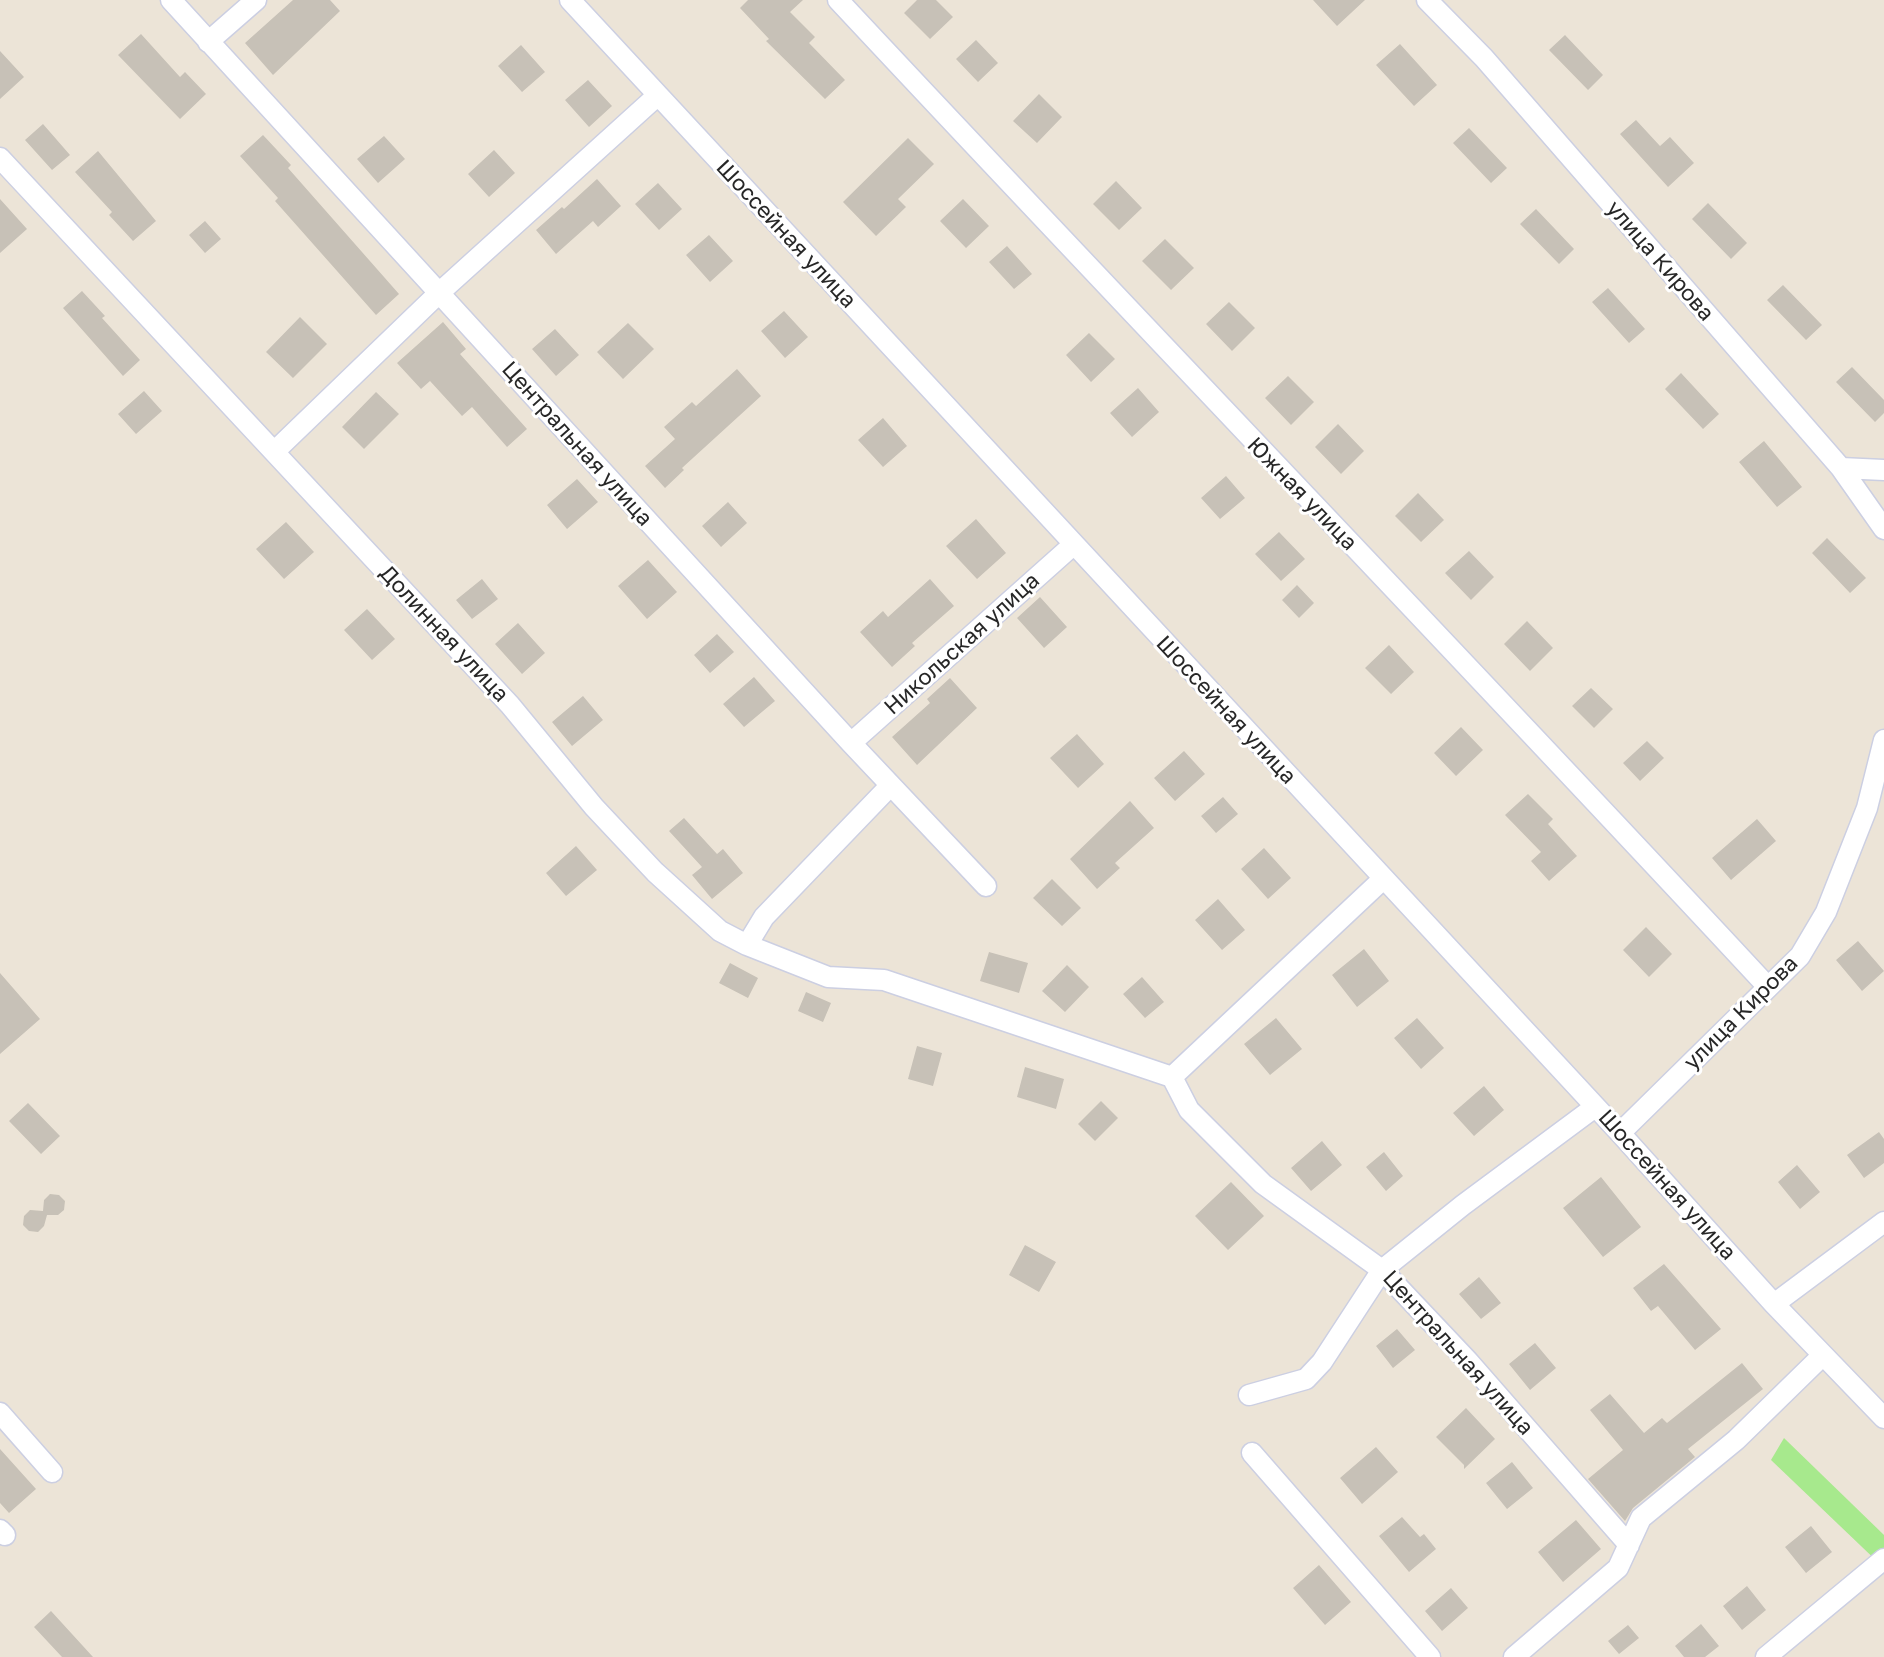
<!DOCTYPE html>
<meta charset="utf-8">
<style>
body{margin:0}
canvas{display:block;background:#ece4d7}
</style>
<canvas width="1884" height="1657"></canvas>
<script>
const g = document.querySelector('canvas').getContext('2d');
g.lineJoin = 'round';
function paint(path, color) { g.fillStyle = color; g.fill(path, 'evenodd'); }
function stroke(path, color, width, dash) { g.strokeStyle = color; g.lineWidth = width; g.lineCap = dash ? 'butt' : 'round'; g.setLineDash(dash || []); g.stroke(path); }
function drawText(font, color, halo, rows, align = 'center') {
  g.font = font + ' "Golos Text",sans-serif'; g.lineWidth = 6; g.setLineDash([]); g.textBaseline = 'middle'; g.strokeStyle = halo; g.fillStyle = color; for (const [text, x, y, turn = 0] of rows) {
    g.save(); g.translate(x, y); g.rotate((+turn || 0) * Math.PI / 180); g.textAlign = isNaN(turn) ? turn : align; if (halo) g.strokeText(text, 0, 0); g.fillText(text, 0, 0); g.restore();
  }
}
paint(new Path2D(`
 M1784,1438l100,97v33l-113,-108z`), '#a7e98d');
paint(new Path2D(`
 M293,0h37l10,11 -67,64 -28,-32z
 M748,0h55l-13,12 25,25 -6,6 36,37 -20,19 -59,-58 3,-2 -29,-31z
 M917,0h19l17,17 -23,22 -26,-26z
 M1313,0h52l-28,26z
 M141,34l39,43 5,-5 21,22 -26,25 -62,-64z
 M1565,35l38,40 -15,15 -39,-40z
 M976,40l22,23 -20,19 -22,-23z
 M1400,44l37,41 -23,21 -38,-41z
 M521,45l24,27 -23,20 -24,-26z
 M0,51l24,26 -24,22z
 M588,80l24,26 -23,21 -24,-27z
 M1039,94l23,23 -25,26 -24,-22z
 M1636,120l24,26 10,-9 24,26 -26,24 -48,-53z
 M43,124l27,31 -18,15 -27,-30z
 M1469,128l38,40 -16,15 -38,-40z
 M263,135l28,30 -3,3 111,126 -23,21 -101,-114 3,-3 -38,-42z
 M384,136l21,23 -27,24 -21,-24z
 M908,138l26,26 -36,35 8,8 -30,29 -33,-34z
 M494,150l21,23 -26,24 -21,-23z
 M98,151l58,70 -23,20 -24,-26 3,-3 -37,-40z
 M597,179l24,27 -23,21 -5,-6 -37,33 -20,-24 26,-23 2,2z
 M1116,181l26,27 -23,22 -26,-26z
 M658,183l24,26 -23,21 -24,-26z
 M0,199l27,30 -27,24z
 M963,199l26,27 -23,22 -26,-27z
 M1708,203l39,40 -16,16 -39,-40z
 M1536,209l38,40 -15,15 -39,-40z
 M205,221l16,18 -16,14 -16,-18z
 M709,235l24,26 -23,21 -24,-27z
 M1165,239l29,29 -23,22 -29,-29z
 M1007,246l25,28 -18,15 -25,-27z
 M1783,285l39,40 -16,15 -39,-40z
 M1608,288l37,41 -16,14 -37,-41z
 M82,291l23,25 -3,2 38,42 -17,16 -60,-68z
 M1229,302l26,26 -23,23 -26,-27z
 M784,311l24,26 -23,21 -24,-27z
 M300,317l27,27 -34,34 -27,-26z
 M443,322l23,27 -6,5 67,75 -20,18 -35,-40 -10,9 -32,-35 -9,8 -24,-26z
 M628,323l26,26 -31,30 -26,-27z
 M555,329l24,26 -23,21 -24,-27z
 M1089,333l26,26 -24,23 -25,-27z
 M1852,367l32,33v13l-9,9 -39,-40z
 M737,369l24,27 -79,72 2,2 -19,18 -20,-22 30,-27 -11,-12 28,-25 4,4z
 M1681,373l38,41 -16,15 -38,-40z
 M1288,376l26,26 -23,23 -26,-27z
 M1138,388l21,24 -27,25 -22,-24z
 M144,391l18,20 -26,23 -18,-20z
 M376,392l23,22 -35,35 -22,-22z
 M883,418l24,28 -24,21 -25,-27z
 M1338,424l26,27 -23,23 -26,-27z
 M1764,441l38,46 -25,20 -38,-45z
 M1226,476l19,22 -25,21 -19,-21z
 M577,479l21,23 -31,27 -20,-24z
 M1418,493l26,27 -23,22 -26,-26z
 M728,502l19,21 -26,24 -19,-21z
 M976,519l30,34 -29,26 -31,-33z
 M286,522l28,30 -30,27 -28,-30z
 M1279,532l26,27 -24,22 -26,-27z
 M1827,538l39,40 -16,15 -38,-40z
 M1469,551l25,26 -23,23 -26,-27z
 M648,560l29,32 -30,27 -29,-33z
 M482,579l16,20 -26,20 -16,-19z
 M930,579l24,27 -42,37 3,3 -23,21 -32,-35 23,-21 5,6z
 M1297,585l17,18 -15,15 -17,-18z
 M1040,597l27,30 -23,21 -27,-30z
 M367,609l28,30 -23,21 -28,-30z
 M1527,621l26,27 -23,23 -26,-27z
 M518,623l27,30 -23,21 -27,-30z
 M717,634l17,18 -24,21 -16,-18z
 M1389,645l25,27 -23,22 -26,-26z
 M754,677l21,24 -31,26 -21,-23z
 M950,678l27,30 -60,57 -25,-28 38,-34 -3,-4z
 M1591,688l22,21 -19,19 -22,-22z
 M583,696l20,24 -31,26 -20,-24z
 M1461,727l22,23 -27,26 -22,-23z
 M1077,734l27,30 -26,24 -28,-30z
 M1647,741l17,17 -24,23 -17,-18z
 M1184,751l21,23 -30,27 -21,-23z
 M1528,794l25,25 -5,5 29,32 -28,25 -18,-20 10,-9 -36,-37z
 M1223,797l15,17 -22,19 -15,-17z
 M1130,801l24,27 -39,35 5,5 -23,21 -27,-30z
 M684,818l33,36 6,-5 20,24 -31,26 -20,-24 10,-8 -33,-36z
 M1757,819l19,22 -45,39 -19,-22z
 M576,846l21,24 -31,26 -20,-23z
 M1264,848l27,30 -23,21 -27,-30z
 M1052,879l29,29 -19,18 -29,-28z
 M1218,899l27,31 -23,20 -27,-30z
 M1646,927l26,27 -23,23 -26,-27z
 M1858,941l26,30 -22,20 -26,-31z
 M1364,949l25,32 -32,26 -25,-32z
 M989,952l39,11 -9,30 -39,-12z
 M730,963l28,15 -10,20 -29,-15z
 M1067,965l22,22 -24,25 -23,-21z
 M0,973l40,46 -40,35z
 M1142,977l22,25 -19,16 -22,-24z
 M806,992l25,11 -8,19 -25,-11z
 M1276,1018l26,31 -32,26 -26,-31z
 M1417,1018l27,30 -23,21 -27,-31z
 M917,1046l25,7 -9,33 -25,-7z
 M1025,1067l39,12 -8,30 -39,-12z
 M1484,1086l20,24 -30,26 -21,-23z
 M1101,1101l17,17 -23,23 -17,-17z
 M28,1103l32,33 -19,18 -32,-33z
 M1879,1132l5,7v24l-20,15 -17,-23z
 M1322,1141l20,24 -31,26 -20,-23z
 M1384,1152l19,24 -17,15 -20,-24z
 M1797,1165l23,27 -20,17 -22,-27z
 M1601,1177l40,50 -38,30 -40,-49z
 M1231,1182l33,34 -36,34 -33,-34z
 M50,1194l9,1 6,6 -1,9 -6,5h-11l-3,11 -6,6 -9,-1 -6,-6 1,-9 6,-6 13,1 1,-11z
 M1025,1245l31,17 -17,30 -30,-17z
 M1664,1264l57,65 -26,21 -37,-44 -7,5 -18,-23z
 M1479,1277l22,26 -20,16 -22,-25z
 M1397,1329l18,21 -22,18 -17,-22z
 M1535,1343l21,25 -26,22 -21,-26z
 M1742,1363l21,26 -75,60 7,8 -62,51 -8,13 -37,-42 35,-29 -33,-40 20,-16 34,39 18,-15 5,5z
 M1466,1408l29,31 -31,30v-4l-28,-28z
 M1376,1447l22,25 -36,32 -22,-26z
 M0,1449l36,40 -27,24 -9,-10z
 M1512,1462l21,26 -26,21 -21,-26z
 M1402,1517l18,20 4,-3 12,15 -27,23 -30,-36z
 M1576,1520l25,29 -38,33 -25,-30z
 M1811,1526l21,26 -26,21 -21,-26z
 M1319,1565l32,37 -26,23 -32,-37z
 M1747,1586l19,24 -24,20 -19,-24z
 M1451,1588l17,20 -26,23 -17,-20z
 M51,1611l42,46h-31l-28,-30z
 M1701,1624l18,22 -14,11h-21l-9,-11z
 M1628,1625l11,13 -20,16 -11,-13z`), '#c7c1b7');
const minor = new Path2D(`
 M171,0l680,743 135,143
 M570,0l1050,1133 154,171 110,114
 M838,0c308,330 622,655 930,987
 M1427,0l57,58 357,410 43,61
 M208,42l48,-42
 M0,158l510,547 84,102 61,65 65,59 27,14 17,-28 126,-131
 M275,451l164,-158 219,-198
 M1841,468l43,2
 M851,743l222,-198
 M747,945l81,32 56,3 288,97 211,-198
 M1172,1077l17,33 74,74 119,86 86,91 161,184
 M1620,1133l180,-177 26,-44 41,-104 17,-68
 M1774,1304l110,-82
 M1249,1395l57,-16 16,-17 60,-92 81,-65 132,-98
 M0,1413l52,59
 M1252,1453l178,204
 M0,1530l5,5
 M1514,1657l104,-89 23,-50 95,-78 87,-85
 M1766,1657l118,-98`);
stroke(minor, '#cccfe2', 23);
stroke(minor, '#fff', 20);
drawText('22px', '#272727', '#fff', [
 ["Шоссейная улица",786,234,47],
 ["улица Кирова",1660,261,49],
 ["Центральная улица",577,444,48],
 ["Южная улица",1302,494,46],
 ["Долинная улица",444,634,47],
 ["Никольская улица",962,644,-42],
 ["Шоссейная улица",1226,710,47],
 ["улица Кирова",1741,1013,-45],
 ["Шоссейная улица",1667,1185,48],
 ["Центральная улица",1458,1353,48]
]);
</script>
